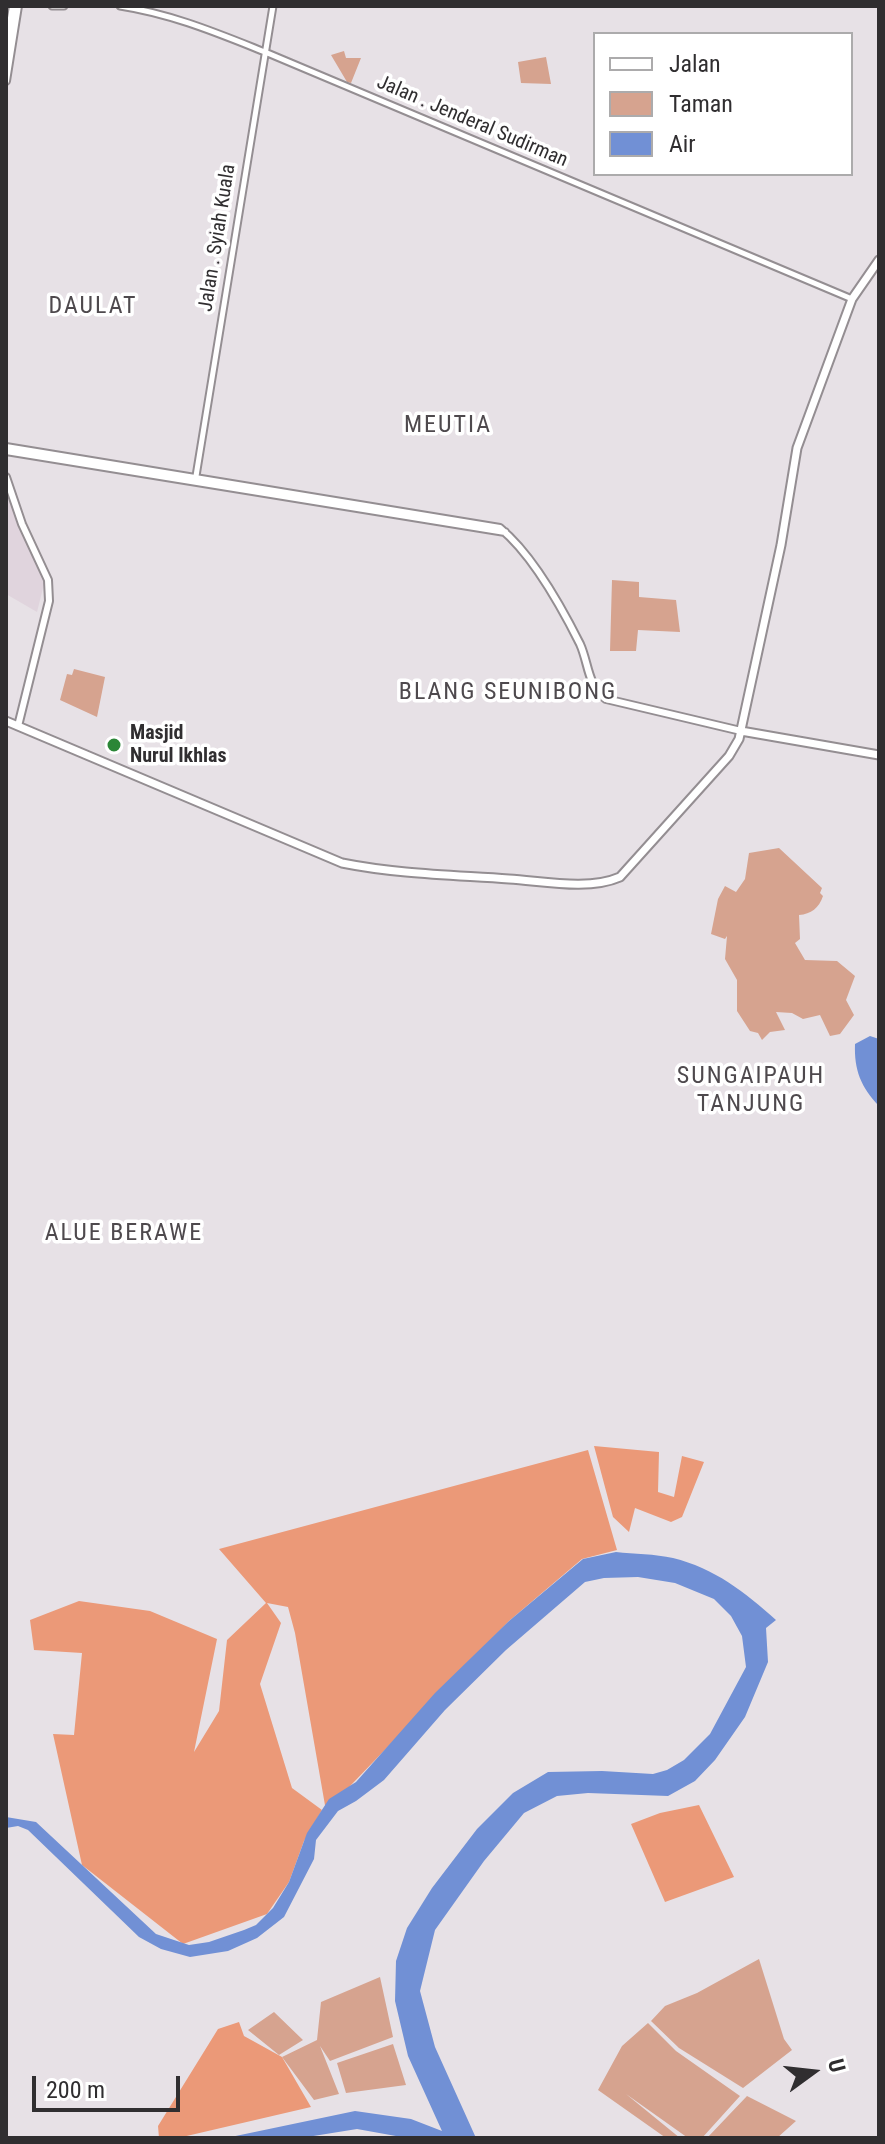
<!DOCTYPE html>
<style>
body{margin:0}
#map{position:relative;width:885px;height:2144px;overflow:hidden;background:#e7e1e6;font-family:"Roboto Condensed",sans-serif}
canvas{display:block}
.frame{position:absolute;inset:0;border:8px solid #302e30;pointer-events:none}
.legend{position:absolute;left:593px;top:32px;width:260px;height:144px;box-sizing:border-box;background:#fff;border:2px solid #acabac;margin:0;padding:10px 14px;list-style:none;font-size:24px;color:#302e30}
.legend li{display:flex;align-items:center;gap:16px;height:40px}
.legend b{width:40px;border:2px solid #acabac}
.north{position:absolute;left:773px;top:2032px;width:80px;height:80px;-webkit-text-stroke:6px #fff;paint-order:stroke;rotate:75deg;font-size:22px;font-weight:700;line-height:32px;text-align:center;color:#302e30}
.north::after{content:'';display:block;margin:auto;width:28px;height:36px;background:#302e30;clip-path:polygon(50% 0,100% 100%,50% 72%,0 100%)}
.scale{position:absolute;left:32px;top:2076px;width:148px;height:36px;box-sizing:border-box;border:4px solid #302e30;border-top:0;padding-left:10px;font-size:24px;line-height:28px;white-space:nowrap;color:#302e30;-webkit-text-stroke:6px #fff;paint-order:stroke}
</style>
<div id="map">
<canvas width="885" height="2144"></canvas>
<div class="frame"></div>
<ul class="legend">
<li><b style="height:10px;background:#fff"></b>Jalan</li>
<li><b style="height:22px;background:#d6a38f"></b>Taman</li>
<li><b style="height:22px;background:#7190d5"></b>Air</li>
</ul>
<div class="north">U</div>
<div class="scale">200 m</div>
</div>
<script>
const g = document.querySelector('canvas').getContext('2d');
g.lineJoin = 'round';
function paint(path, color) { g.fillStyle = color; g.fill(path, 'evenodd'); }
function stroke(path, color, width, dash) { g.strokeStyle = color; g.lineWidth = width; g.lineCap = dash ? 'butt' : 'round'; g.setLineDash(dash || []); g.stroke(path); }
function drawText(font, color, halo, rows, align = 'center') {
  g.font = font + ' "Roboto Condensed",sans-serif'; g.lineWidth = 7; g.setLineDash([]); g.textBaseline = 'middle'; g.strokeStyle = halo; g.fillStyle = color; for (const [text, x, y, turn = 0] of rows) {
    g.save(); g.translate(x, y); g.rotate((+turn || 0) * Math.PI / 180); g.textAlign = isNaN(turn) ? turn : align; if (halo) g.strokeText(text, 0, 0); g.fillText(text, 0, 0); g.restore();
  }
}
paint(new Path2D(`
 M6,492l38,92 -7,28 -31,-18z`), '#e0d4dd');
paint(new Path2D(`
 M344,51l2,7h15l-10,25 -4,-1 -16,-27z
 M546,57l5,27 -30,-1 -3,-21z
 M612,580l27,2v15l37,3 4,32 -42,-2 -2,21h-26z
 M74,669l31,8 -8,40 -37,-17 7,-26 5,1z
 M779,848l43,40 -2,5 3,3c-4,12 -12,18 -24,19l1,24 -5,4 10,17 32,1 18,15 -9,24 8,15 -14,19 -10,2 -10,-21 -17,4 -11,-6 -16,-1 9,18 -15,2 -8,8 -4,-7 -8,-2 -13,-20v-31l-12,-21 2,-23 -2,3 -14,-5 7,-35 7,-13 11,6 9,-13 4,-26z
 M759,1959l25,80 8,11 -49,38 -64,-40 -28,-27 14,-15 32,-13z
 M380,1977l13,60 -63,24 -10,-15 19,48 -25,6 -32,-43 35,-17 4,-38z
 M274,2012l29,28 -24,15 -31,-25z
 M648,2023l28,28 64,45 -38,42h-14l-62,-44 54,44h-14l-68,-48 24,-44z
 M393,2044l13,41 -60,8 -9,-30z
 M747,2096l49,25 -19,17h-70z`), '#d6a38f');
paint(new Path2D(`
 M594,1446l65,6 -1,40 16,5 8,-41 22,6 -22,55 -11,5 -36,-14 -6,24 -16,-15z
 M588,1450l29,100 -35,9 -73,62 -183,190 -31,-178 -7,-26 -21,-4 14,20 -21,61 32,104 30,22 -18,31 -15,41 -22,32 -84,30 -101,-79 -29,-131 21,1 8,-82 -48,-3 -4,-30 49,-19 71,10 67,28 -23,113 25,-41 8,-71 39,-37 -47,-54z
 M699,1805l35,72 -69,25 -34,-78 29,-11z
 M239,2022l5,14 38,21 29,50 -133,31h-19l-1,-12 60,-97z`), '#eb9978');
paint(new Path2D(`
 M870,1036l9,3v67c-18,-19 -25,-36 -24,-62z
 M616,1552c18,2 39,2 57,6 41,10 72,34 103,62l-10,8 2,34 -23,55 -30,43 -20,21 -27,15 -80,-3 -31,3 -33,17 -40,48 -49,69 -15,61 15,56 41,91h-69l-50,-9 -56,9h-75l129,-27 56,8 31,12 -34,-75 -13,-55 1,-40 11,-33 25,-40 45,-59 36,-36 35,-21 54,-1 51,3 14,-4 17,-10 26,-26 36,-67 -4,-31 -11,-20 -17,-17 -39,-16 -37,-6 -34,1 -19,4 -79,68 -61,60 -61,70 -28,21 -18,10 -22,29 -2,19 -30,58 -27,21 -29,13 -38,6 -29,-8 -22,-12 -111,-107 -10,-4 -12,2v-11l30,5 120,112 33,11 20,-3 35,-12 12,-5 17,-17 16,-26 18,-49 22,-34 27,-17 79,-89 74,-72 74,-62z`), '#7190d5');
const tertiary = new Path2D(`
 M52,6h12
 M120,6c52,8 97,27 145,46l587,247
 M196,476l77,-470`);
const secondary = new Path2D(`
 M6,48l7,-42
 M6,81l12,-75
 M6,447l494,81c33,27 61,78 80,116 9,20 7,41 26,55l135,32
 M6,451l499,81
 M6,477l16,47 26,56 1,21 -31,125`);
const trunk = new Path2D(`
 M6,721l336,142c55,11 111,12 167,16 34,2 79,12 111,-2l109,-121 10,-17 42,-194 16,-97 55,-149 27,-39
 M741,731l138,24`);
stroke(tertiary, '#948e92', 9);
stroke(secondary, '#948e92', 10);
stroke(trunk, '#948e92', 11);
stroke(tertiary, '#fff', 5);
stroke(secondary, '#fff', 6);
stroke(trunk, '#fff', 7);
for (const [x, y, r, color] of [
 [114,745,8,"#2b8637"]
]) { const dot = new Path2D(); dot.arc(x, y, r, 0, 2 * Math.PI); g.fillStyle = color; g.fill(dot); stroke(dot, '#fff', 3); }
drawText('20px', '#302e30', '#fff', [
 ["Jalan . Jenderal Sudirman",472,122,23],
 ["Jalan . Syiah Kuala",218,238,-81]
]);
drawText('bold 20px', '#302e30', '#fff', [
 ["Masjid",130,734],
 ["Nurul Ikhlas",130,757]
], 'left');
g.letterSpacing = '2px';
drawText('24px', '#4e494d', '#fff', [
 ["DAULAT",93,307],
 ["MEUTIA",448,426],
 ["BLANG SEUNIBONG",508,693],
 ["SUNGAIPAUH",751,1077],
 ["TANJUNG",751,1105],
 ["ALUE BERAWE",124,1234]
]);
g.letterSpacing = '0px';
</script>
